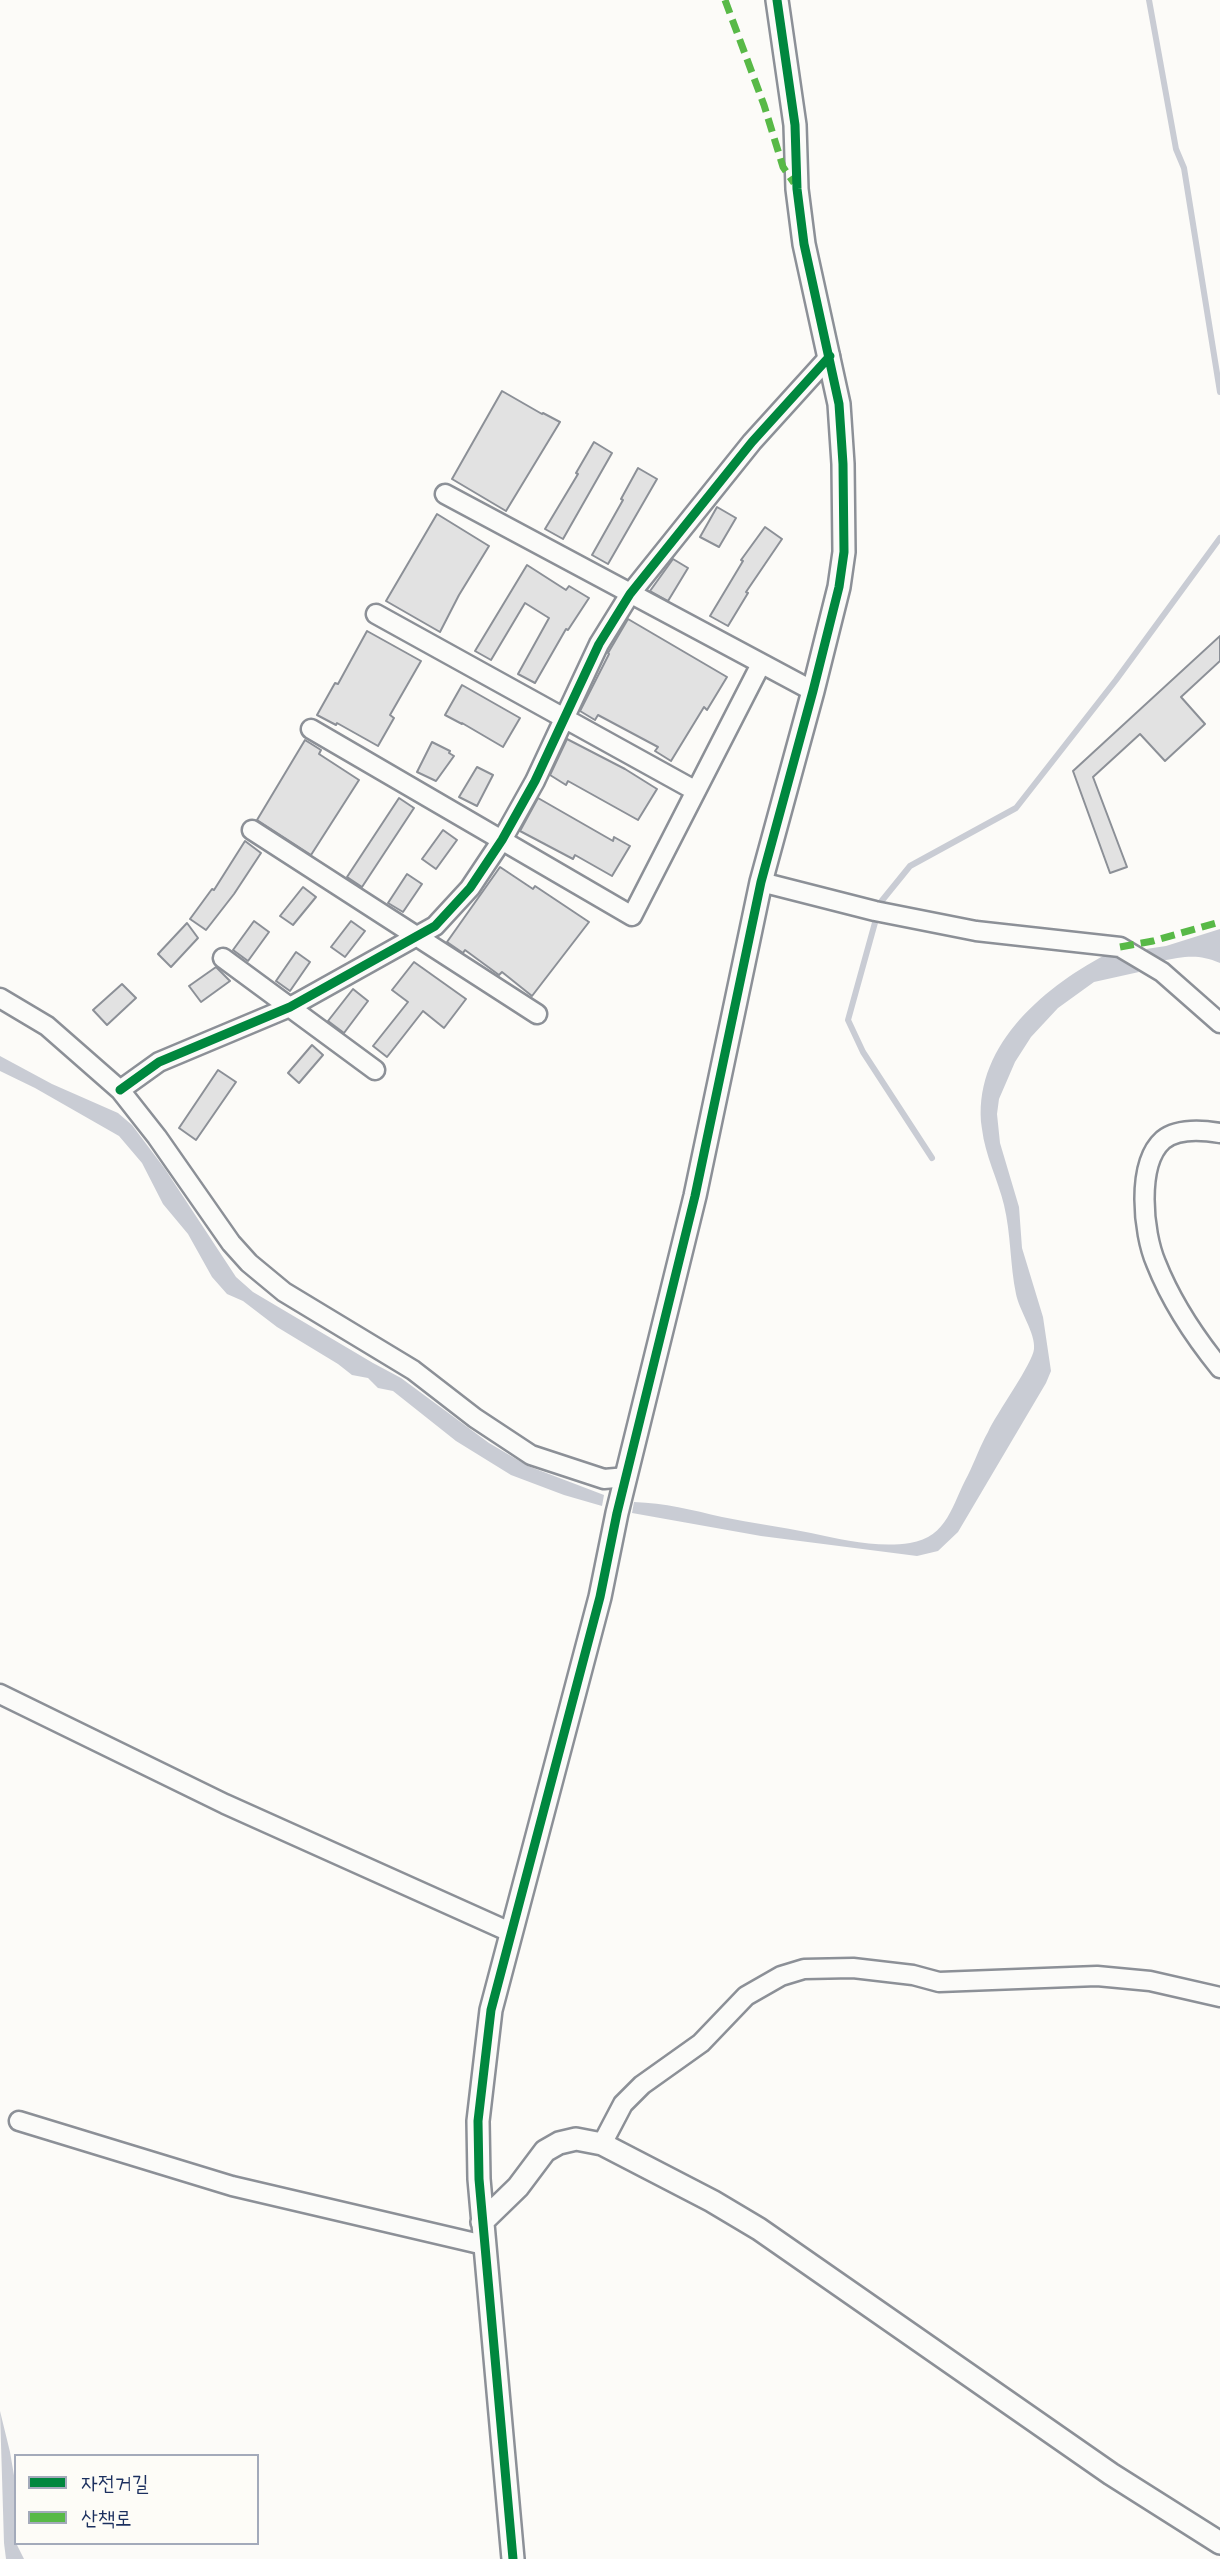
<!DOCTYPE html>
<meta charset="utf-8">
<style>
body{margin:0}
#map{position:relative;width:1220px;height:2559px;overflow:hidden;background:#fcfbf8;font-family:"Shantell Sans","Poor Story",sans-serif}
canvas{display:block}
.legend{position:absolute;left:14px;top:2454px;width:245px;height:91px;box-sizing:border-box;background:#fdfcf7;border:2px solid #a3aaba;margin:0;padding:9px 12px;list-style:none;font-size:21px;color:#1b2f5e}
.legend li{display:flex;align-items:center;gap:14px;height:35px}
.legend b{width:35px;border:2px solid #a3aaba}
</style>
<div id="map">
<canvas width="1220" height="2559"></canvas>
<ul class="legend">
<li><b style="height:9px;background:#00873e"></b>자전거길</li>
<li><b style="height:9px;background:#58b947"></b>산책로</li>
</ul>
</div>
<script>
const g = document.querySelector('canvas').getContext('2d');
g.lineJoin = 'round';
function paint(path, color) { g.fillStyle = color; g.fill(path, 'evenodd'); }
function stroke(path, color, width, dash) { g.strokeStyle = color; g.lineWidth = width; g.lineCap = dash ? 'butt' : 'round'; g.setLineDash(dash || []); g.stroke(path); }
paint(new Path2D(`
 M1220,929v34c-23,-10 -36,-6 -60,-2l-14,-12 20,-3z
 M1105,955l21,3 13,14 -45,10 -36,26 -27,29 -16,25 -16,37 -2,15 3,29 19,64 3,41 21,69 8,54 -5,12 -88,149 -20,19 -21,5 -156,-20 -129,-23 2,-11c31,1 58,8 88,15 30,6 59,10 89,16 31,7 67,15 99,10 38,-6 42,-39 58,-68 7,-14 12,-29 20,-43 8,-18 45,-69 46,-83 2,-15 -15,-39 -18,-55 -6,-29 -5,-60 -12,-89 -6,-25 -19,-50 -22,-76 -11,-80 59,-140 123,-174z
 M0,1056l52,28 66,29 14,12 33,44 71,108 17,15 120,71 28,15 88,65 39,23 76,29 -2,11 -38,-11 -53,-20 -55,-34 -63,-50 -15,-3 -10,-10 -16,-3 -14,-11 -61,-37 -34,-26 -16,-7 -15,-17 -24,-43 -25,-30 -21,-41 -23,-27 -84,-48 -35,-17z
 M0,2411l10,41 6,35v56l8,16h-18l-2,-16z`), '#c9ccd4');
stroke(new Path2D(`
 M1149,0l27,149 8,19 36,224
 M880,903l30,-37 106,-58 100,-128 104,-142
 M876,919l-28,101 15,32 69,106`), '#c9ccd4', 6);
const building = new Path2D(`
 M502,391l40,23 1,-1 17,9 -54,89 -54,-32z
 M594,442l18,11 -49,86 -18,-10 33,-55 -2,-1z
 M638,468l19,11 -49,85 -16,-9 31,-55 -2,-1z
 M717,507l19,11 -17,29 -19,-10z
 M437,514l52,32 -30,49 -19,37 -54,-31z
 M765,527l17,12 -36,53 2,1 -20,33 -18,-10 33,-55 -2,-1z
 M673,559l15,9 -20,33 -18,-10z
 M527,565l39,25 3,-4 20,12 -21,32 -2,-1 -31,54 -17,-9 31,-56 -24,-15 -34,57 -16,-9z
 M628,619l99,58 -20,33 -3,-3 -33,54 -16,-10 3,-4 -60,-32 -3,5 -15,-9 29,-57 -1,-1z
 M367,631l54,30 -31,54 4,3 -16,28 -41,-23 -1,2 -19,-10 18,-32 3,1z
 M1220,636v25l-39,36 24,27 -40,37 -25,-27 -47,43 34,90 -17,6 -37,-102z
 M462,685l58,33 -17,29 -41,-24v1l-17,-9z
 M567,739l58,30 32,20 -19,31 -70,-39 -2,4 -16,-10z
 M305,740l16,10 -2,4 40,26 -48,75 -54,-35z
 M432,742l18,9 -1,2 5,3 -18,25 -19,-9z
 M477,767l16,8 -16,31 -18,-9z
 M399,798l15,10 -52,79 -15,-10z
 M538,798l75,43 1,-4 16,9 -18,30 -37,-21 -2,4 -53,-28z
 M443,830l14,10 -21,29 -14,-10z
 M245,841l16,12 -27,41 -28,36 -16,-11 22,-30 2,1z
 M500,867l33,22 2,-3 54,36 -57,74 -30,-24 -3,3 -34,-25 -2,3 -16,-11z
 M407,874l15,10 -19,28 -15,-9z
 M303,887l13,10 -23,28 -13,-9z
 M254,921l15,11 -21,29 -15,-11z
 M351,921l14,10 -20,26 -14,-10z
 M187,923l11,15 -27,29 -13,-13z
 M296,952l14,10 -20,29 -14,-10z
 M414,962l52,37 -22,29 -21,-17 -36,46 -14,-11 35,-44 -16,-12z
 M216,967l14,14 -29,21 -12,-16z
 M122,984l14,14 -29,27 -14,-15z
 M353,989l15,12 -24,32 -16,-12z
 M312,1045l11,10 -24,28 -11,-10z
 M218,1070l18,12 -40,58 -17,-12z`);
paint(building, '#e2e2e2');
stroke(building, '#8c9097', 2);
const minor = new Path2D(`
 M445,494l368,197
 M376,614l320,177
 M311,729l321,187 129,-252
 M252,830l285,184
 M761,882l114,29 101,20 144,16 42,25 58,51
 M223,958l152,112
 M0,998l47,28 73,64 37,47 74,106 18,20 35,29 129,78 62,48 56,37 73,24 23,-2
 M120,1090l39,-28 131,-55 145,-81 35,-38 32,-48 33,-59 64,-137 31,-50 122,-152 78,-86
 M1220,1133c-18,-3 -42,-5 -57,7 -27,24 -20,93 -7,123 15,38 38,73 64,105
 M0,1694l225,110 285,128
 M19,2121l213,65 252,59
 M602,2144l21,-40 19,-19 59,-42 45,-47 35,-20 23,-7 49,-1 60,7 26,7 158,-6 53,5 70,16`);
const tertiary = new Path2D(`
 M482,2222l36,-35 27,-36 14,-8 17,-4 26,5 110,57 47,28 352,245 109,69
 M513,2559l-34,-380 -1,-58 13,-111 109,-413 17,-84 78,-317 66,-314 52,-191 26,-104 5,-35 -1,-88 -4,-60 -35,-160 -7,-55 -2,-64 -18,-125`);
stroke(minor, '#8c9097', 23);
stroke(tertiary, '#8c9097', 26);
stroke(minor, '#fbfbf9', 18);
stroke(tertiary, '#fbfbf9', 21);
stroke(new Path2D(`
 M725,0l39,105 19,62 11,16
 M1120,947l33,-6 67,-19`), '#58b947', 7, [14, 7]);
stroke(new Path2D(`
 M120,1090l39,-28 131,-55 145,-81 35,-38 32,-48 33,-59 64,-137 31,-50 122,-152 78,-86
 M513,2559l-34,-380 -1,-58 13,-111 109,-413 17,-84 78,-317 66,-314 52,-191 26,-104 5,-35 -1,-88 -4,-60 -35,-160 -7,-55 -2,-64 -18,-125`), '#00873e', 9);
</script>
